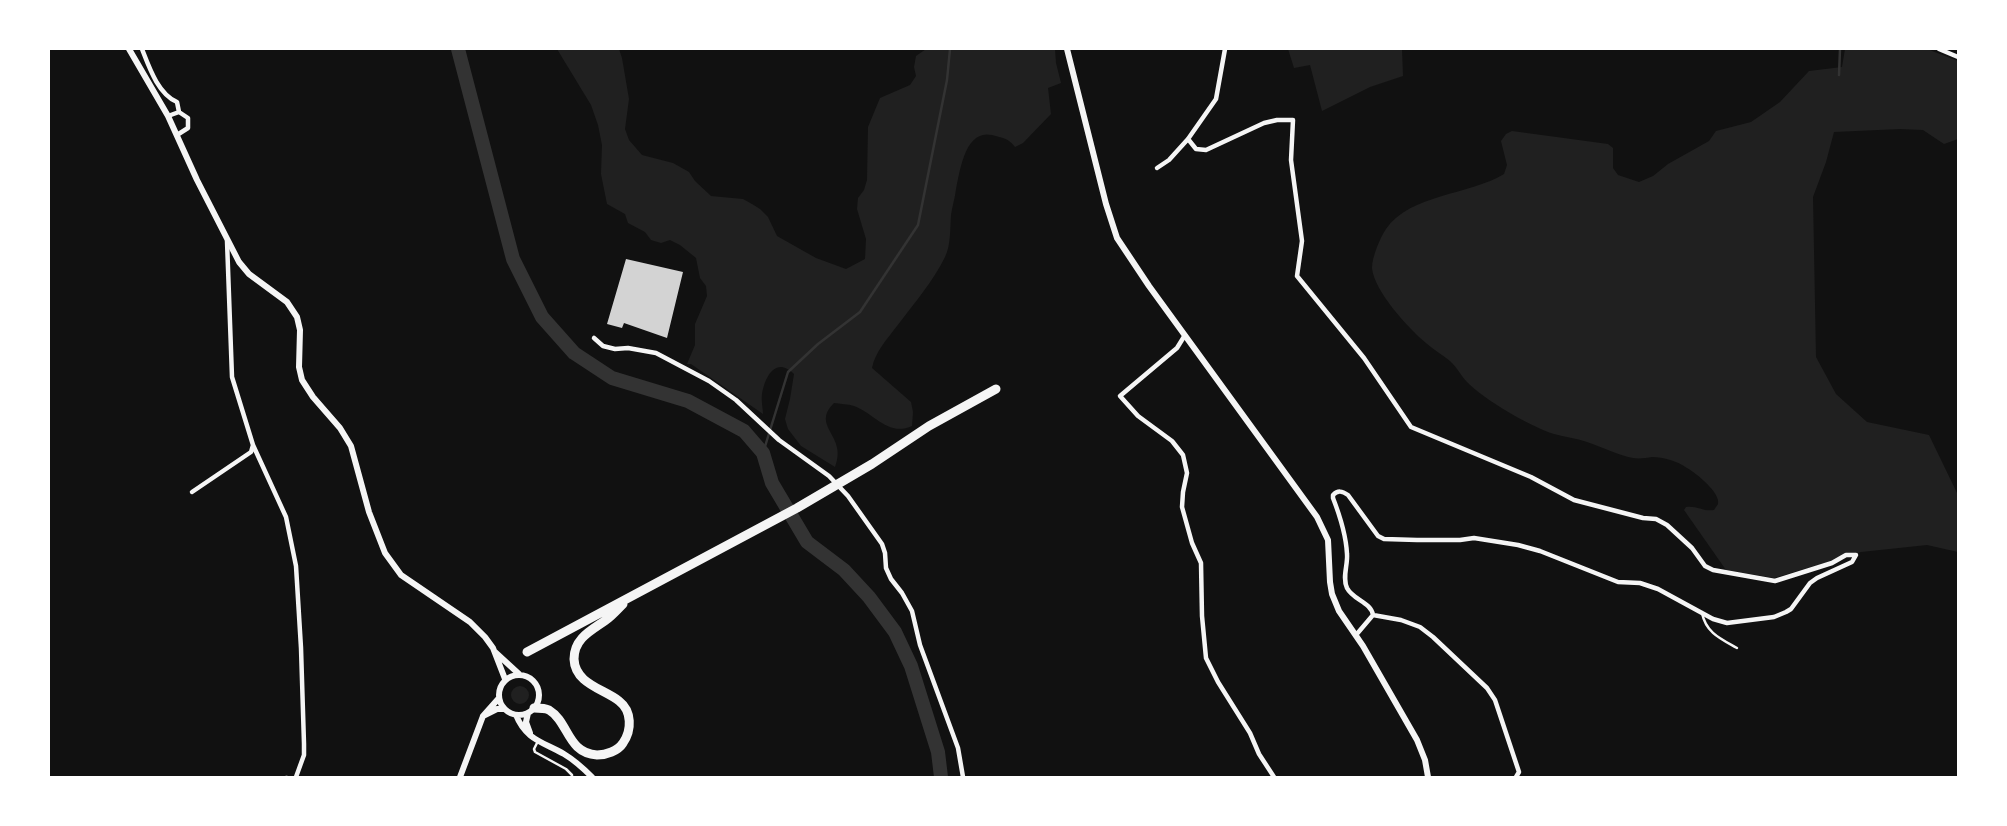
<!DOCTYPE html>
<style>
body{margin:0}
#map{position:relative;width:2007px;height:826px;overflow:hidden;background:#111;font-family:Lato,sans-serif}
canvas{display:block}
.frame{position:absolute;inset:0;border:50px solid #fff;pointer-events:none}
</style>
<div id="map">
<canvas width="2007" height="826"></canvas>
<div class="frame"></div>
</div>
<script>
const g = document.querySelector('canvas').getContext('2d');
g.lineJoin = 'round';
function paint(path, color) { g.fillStyle = color; g.fill(path, 'evenodd'); }
function stroke(path, color, width, dash) { g.strokeStyle = color; g.lineWidth = width; g.lineCap = dash ? 'butt' : 'round'; g.setLineDash(dash || []); g.stroke(path); }
paint(new Path2D(`
 M557,49h62l3,9 7,41 -4,30 4,11 13,15 31,8 16,9 6,9 16,15 32,3 9,5 8,5 8,8 9,19 39,22 30,11 19,-10 1,-20 -9,-30 1,-11 6,-8 3,-10 1,-53 12,-29 30,-13 6,-9 -2,-9 2,-11 10,-7h129l1,14 5,20 -13,5 3,26 -28,29 -8,4c-7,-9 -12,-9 -23,-12 -27,-6 -32,36 -36,54 -1,9 -4,18 -5,26 -1,13 0,30 -6,42 -11,23 -32,48 -48,69 -9,12 -22,26 -25,42l39,34 2,10 -1,14c-24,11 -38,-13 -58,-20 -6,-2 -14,-2 -20,-3 -24,24 14,32 1,64l-34,-21 -13,-17 -3,-10 5,-20 4,-25c-18,-18 -29,2 -32,20 -1,7 1,14 1,20l-72,-50h-4l8,-19v-21l12,-28 -1,-10 -6,-8 -4,-20 -16,-13 -10,-5 -9,3 -10,-3 -6,-8 -17,-9 -3,-9 -18,-10 -6,-30 1,-29 -4,-20 -7,-20z
 M1288,49h114l1,27 -33,11 -48,24 -12,-46 -16,3z
 M1845,49h82l31,12v78l-14,5 -21,-14 -23,-1 -66,3 -8,30 -13,35 3,160 20,37 31,28 62,13 29,60v57l-31,-7 -66,7 -87,26 -48,-8 -42,-60 2,-3c10,-2 18,5 28,3 1,-2 3,-4 4,-6 3,-11 -22,-31 -31,-36 -10,-7 -23,-11 -35,-11 -6,1 -13,2 -19,1 -15,-3 -31,-11 -46,-16 -11,-4 -22,-5 -33,-8 -23,-7 -71,-35 -87,-52 -6,-6 -10,-15 -17,-21 -7,-6 -16,-11 -24,-18 -17,-14 -52,-52 -54,-75 0,-11 8,-30 14,-39 24,-35 84,-34 118,-55l3,-9 -6,-24 5,-7 6,-3 96,13 5,4v20l5,7 21,7 14,-6 15,-12 41,-23 7,-10 35,-9 29,-20 29,-31 33,-4z
 M511 695a9 9 0 1 1 18 0a9 9 0 1 1-18 0Z`), '#202020');
stroke(new Path2D(`
 M1839,75l1,-26
 M763,453l25,-81 30,-28 42,-32 58,-87 29,-145 3,-31`), '#333', 2.5);
stroke(new Path2D(`
 M458,49l55,210 29,58 32,36 38,25 76,23 56,30 19,22 9,30 35,59 37,28 25,27 26,35 16,34 27,86 3,25`), '#333', 14);
paint(new Path2D(`
 M626,259l57,13 -16,66 -43,-15 -2,5 -15,-4z`), '#d3d3d3');
stroke(new Path2D(`
 M1702,613c4,20 19,26 35,35
 M538,741l-4,8 1,3 31,17 6,6v2
 M286,777h1`), '#f5f5f5', 2.5);
stroke(new Path2D(`
 M142,49c7,18 16,45 35,53l2,10
 M1939,49l19,8
 M168,116l11,-4 9,6v10l-11,7
 M1188,139l8,10 10,1 58,-27 13,-3h16l-2,40 11,81 -5,35 67,82 47,69 120,50 43,23 69,18 13,1 11,6 25,23 13,18 8,4 62,11 57,-18 14,-8h10l-4,7 -35,16 -7,5 -19,26 -5,3 -12,5 -47,6 -14,-4 -55,-30 -18,-6 -22,-1 -78,-31 -22,-6 -44,-7 -14,2h-43l-33,-1 -6,-3 -30,-41c-6,-4 -10,-5 -15,0v3c7,18 13,36 14,56 1,11 -5,23 0,34 6,12 24,14 26,27l-17,20
 M1157,168l12,-8 19,-21 28,-40 9,-50
 M227,241l5,136 21,68 33,72 10,49 5,82 3,96v11l-8,22
 M1185,335l-8,13 -57,48 18,20 34,25 11,14 4,18 -4,19 -1,15 10,36 9,20 1,53 4,42 12,24 32,51 9,21 15,23
 M594,338l9,8 12,3 13,-1 28,5 53,28 27,19 43,40 50,36 19,20 34,48 3,9 1,15 5,11 11,14 10,18 8,34 38,103 5,29
 M192,492l59,-40 2,-7
 M1373,615l28,5 19,7 13,10 54,51 8,12 24,72 -3,5`), '#f5f5f5', 4.5);
stroke(new Path2D(`
 M129,49l39,67 29,64 42,82 10,12 38,28 10,15 3,13 -1,37 3,13 11,17 27,31 11,18 18,66 16,41 16,22 69,47 15,15 8,11 12,31
 M1067,49l39,155 11,34 32,48 168,231 11,23 2,42 2,12 7,17 24,35 54,94 8,20 3,17
 M495,652l24,22
 M499 695a20 20 0 1 1 40 0a20 20 0 1 1-40 0Z
 M499,698l-16,18 14,-7h7
 M528,713l-2,9 4,11
 M516,715c10,25 27,27 48,39 10,6 20,15 28,23
 M460,777l23,-61`), '#f5f5f5', 6);
stroke(new Path2D(`
 M527,652l270,-144 75,-44 57,-38 67,-37
 M534,708c5,0 11,0 15,2 20,12 18,43 48,45 9,0 21,-4 26,-12 9,-13 9,-32 -4,-42 -15,-12 -44,-17 -45,-42 0,-21 18,-29 32,-39 6,-4 12,-11 17,-16`), '#f5f5f5', 9);
</script>
